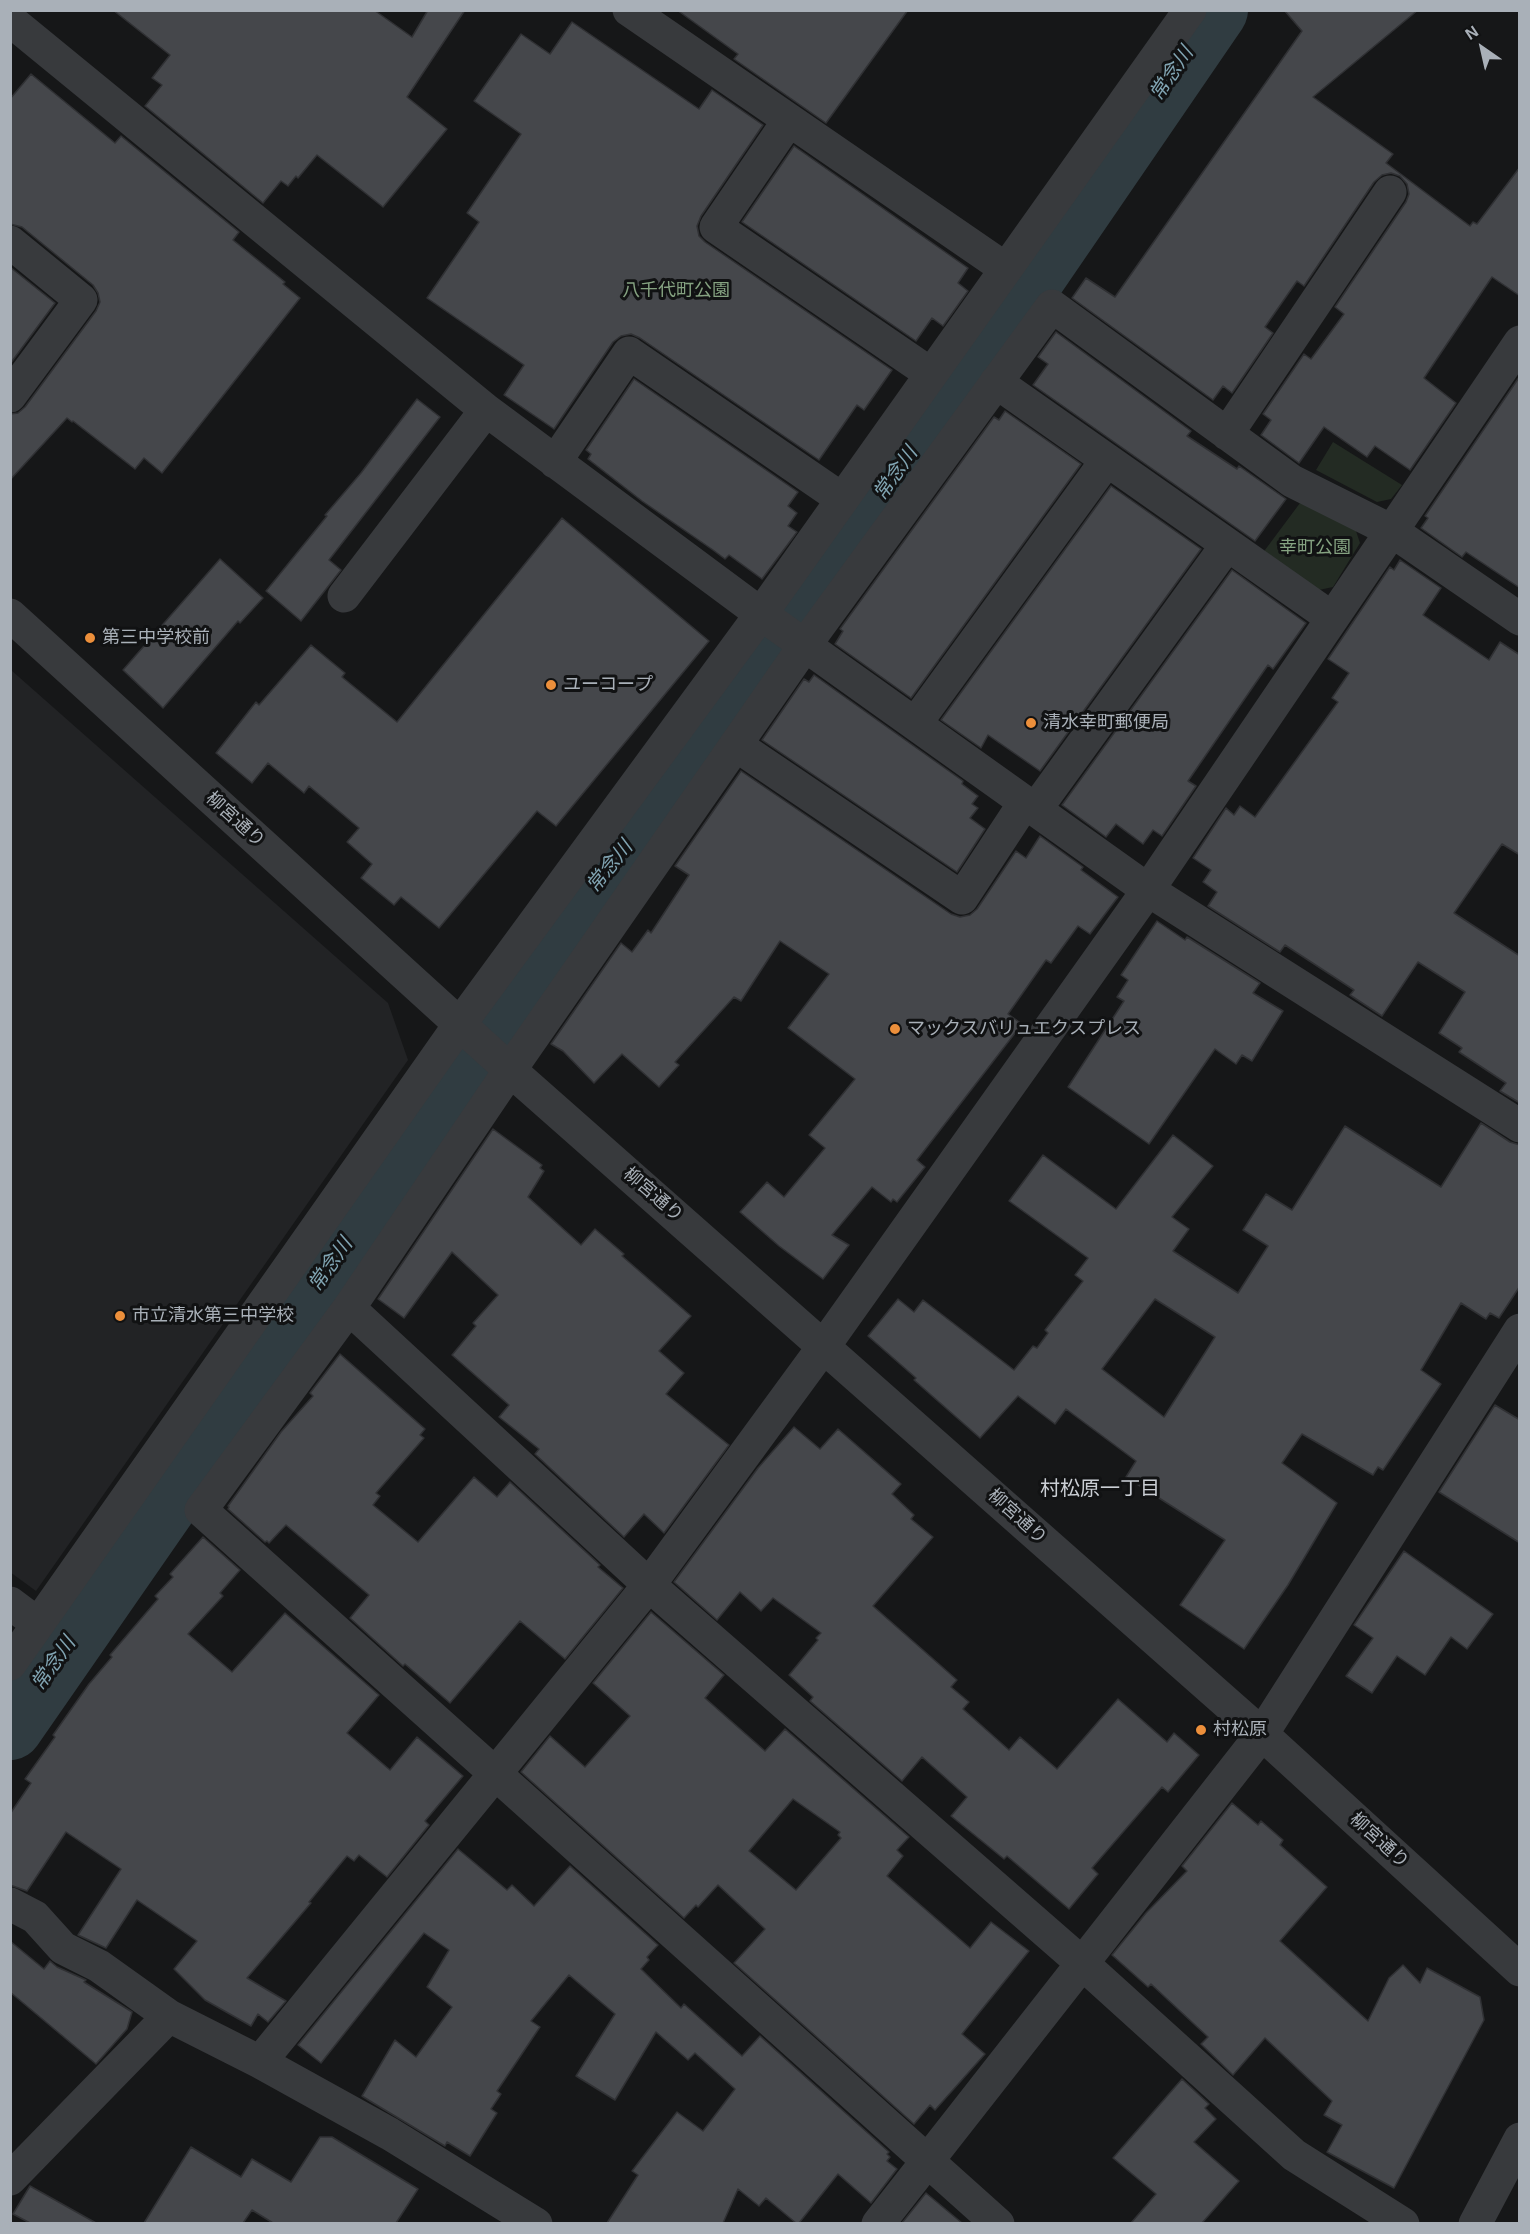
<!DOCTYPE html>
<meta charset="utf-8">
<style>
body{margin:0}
#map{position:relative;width:1530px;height:2234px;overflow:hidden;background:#161718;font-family:Arial,sans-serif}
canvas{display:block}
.frame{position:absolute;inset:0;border:12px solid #a9b0b8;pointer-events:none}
.north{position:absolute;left:1452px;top:18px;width:60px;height:60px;-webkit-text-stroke:4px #111213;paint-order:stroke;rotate:326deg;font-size:16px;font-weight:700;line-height:24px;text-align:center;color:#a9b0b8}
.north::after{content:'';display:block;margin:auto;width:21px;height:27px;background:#a9b0b8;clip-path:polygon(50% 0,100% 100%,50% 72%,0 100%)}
</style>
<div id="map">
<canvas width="1530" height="2234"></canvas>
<div class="frame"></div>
<div class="north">N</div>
</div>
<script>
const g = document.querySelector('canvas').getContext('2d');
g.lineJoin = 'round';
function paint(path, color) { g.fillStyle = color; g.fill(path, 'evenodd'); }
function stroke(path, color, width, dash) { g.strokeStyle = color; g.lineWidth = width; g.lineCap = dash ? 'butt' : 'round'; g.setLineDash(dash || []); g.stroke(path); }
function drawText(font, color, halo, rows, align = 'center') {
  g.font = font + ' Arial,"Noto Sans JP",sans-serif'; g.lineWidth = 6; g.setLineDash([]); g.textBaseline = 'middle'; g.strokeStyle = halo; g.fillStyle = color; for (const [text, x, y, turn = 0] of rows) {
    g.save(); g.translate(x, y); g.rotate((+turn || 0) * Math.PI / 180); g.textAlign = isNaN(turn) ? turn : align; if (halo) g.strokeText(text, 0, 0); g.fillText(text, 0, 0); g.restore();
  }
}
paint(new Path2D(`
 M11,670l377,333 20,57 -372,531 -26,-19z`), '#222325');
paint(new Path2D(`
 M1333,442l69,43 -11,14 -14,3 -61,-32z
 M1300,503l54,22 6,18 -27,44 -19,4 -52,-37z`), '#232b23');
stroke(new Path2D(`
 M10,1727l575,-829 71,-87 290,-408 269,-393`), '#303c41', 66);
const building = new Path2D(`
 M113,10h261l38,27 16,-27h37l-58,87 40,32 -64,78 -66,-52 -19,23 -2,-2 -8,10 -7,-5 -18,22 -118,-97 17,-21 -10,-7 18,-23z
 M677,10h231l-82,113 -92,-64 4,-5z
 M1284,10h134l-105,87 80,57 -7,9 84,63 3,-4 4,2 43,-57v129l-28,-19 -68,101 32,25 -46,67 -35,-24 -8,11 -43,-30 -25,36 -38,-28 10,-15 -8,-6 41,-60 7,5 33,-45 -9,-7 71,-105 3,-8 -2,-10 -7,-8 -9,-3 -9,2 -8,7 -70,104 -7,-5 -32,46 8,6 -41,60 -9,-7 -10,14 -141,-102 14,-20 29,19 187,-266z
 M572,22l127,87 13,-19 51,35 -62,91 -4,10 2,10 6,6 187,128 -28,40 -7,-5 -38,55 -179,-122 -9,-4 -10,2 -8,6 -59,87 -50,-34 20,-30 -97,-67 52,-76 -12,-9 54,-79 -47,-33 47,-67 29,20z
 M31,74l84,69 6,-7 118,96 -6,8 52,42 -2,2 17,14 -138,175 -18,-15 -9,11 -62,-48 -1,1 -5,-4 -57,62v-66l8,-1 7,-6 71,-96 4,-9 -2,-9 -5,-8 -71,-58 -12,-3v-125z
 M794,146l174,122 -10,15 10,8 -25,35 -11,-8 -16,23 -174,-119z
 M10,267l45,36 -45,61z
 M1056,332l135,99 -4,5 50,33 2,-3 47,33 -31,42 -222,-156 15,-21 -10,-7z
 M1520,376v212l-54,-36 -4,5 -41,-29 7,-10 -3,-2z
 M634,379l164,113 -10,14 9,7 -9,13 9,6 -35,47 -33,-24 -4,4 -12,-9 -71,-49 -54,-42 3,-5 -5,-4z
 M417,399l23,18 -111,143 12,10 -40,51 -35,-30 61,-75 -2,-1 36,-42z
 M1005,411l76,53 -170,234 -76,-54 8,-13 -3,-2 154,-212 5,3z
 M1111,486l90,63 -161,222 -52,-36 -7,13 -40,-28z
 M562,518l147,123 -153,185 -19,-15 -98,117 -38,-31 -7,8 -33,-27 11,-14 -25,-22 12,-14 -50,-42 -5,7 -36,-30 -16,20 -36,-30 40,-51 3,3 52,-60 34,28 -3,4 55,45z
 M220,559l43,39 -23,25 -2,-2 -75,87 -40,-38z
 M1400,560l41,28 -18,27 66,45 11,-18 20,13v200l-18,-11 -48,69 66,43v147l-20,-12 6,-8 -47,-31 3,-4 -23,-15 26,-41 -47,-30 -36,54 -32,-21 4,-5 -69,-45 -5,7 -72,-46 9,-14 -14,-10 8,-12 -18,-12 33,-50 8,7 6,-9 15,11 83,-115 -6,-4 17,-25 -21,-14 62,-92 4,3z
 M1232,570l74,53 -33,46 -5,-4 -80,116 8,5 -34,50 -9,-6 -10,14 -27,-20 -10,13 -44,-32z
 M814,675l149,106 -1,3 16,12 -6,8 6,4 -8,10 15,11 -28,43 -195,-132 42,-61 5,3z
 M741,771l210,143 9,3 10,-2 7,-6 39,-58 10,7 14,-22 43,31 -2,3 37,27 -28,37 -12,-8 -27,37 -5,-3 -38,54 14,10 -105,136 8,7 -28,35 -4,-3 -2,3 -19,-15 -40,48 17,10 -26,34 -44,-33 -39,-34 27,-30 17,15 41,-49 -16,-13 46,-56 -67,-51 41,-54 -49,-33 -39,60 -7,-4 -59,65 4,3 -20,22 -37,-33 -28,29 -31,-32 -12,-7 70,-101 11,9 16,-22 3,3 38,-58 -14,-9z
 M1157,921l28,19 2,-3 73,46 -7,10 30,18 -31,50 -10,-6 -6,9 -21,-15 -66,95 -81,-57 56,-86 -7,-4 11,-17 -7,-5z
 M1481,1123l29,19 10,3v141l-21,32 -9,-5 -4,6 -25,-16 -40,67 20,14 -58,86 -5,-3 -5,8 -71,-41 -20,29 55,40 -49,82 -44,64 -64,-44 45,-65 -99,-63 10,-16 -70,-52 -11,15 -37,-28 -38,42 -66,-58 2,-2 -48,-42 30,-37 16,13 9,-12 91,70 19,-24 4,2 11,-15 -3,-3 38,-49 -8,-6 13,-17 -79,-57 34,-46 73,54 57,-74 40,31 -41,51 17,12 -16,22 65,42 30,-47 -25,-16 23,-36 26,16 53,-84 96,61zM1155,1299l60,38 -51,80 -62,-48z
 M493,1129l49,36 -2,3 4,3 -16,26 53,48 14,-16 29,25 -2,2 69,60 -32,35 25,22 -18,21 63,51 -65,88 -20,-19 -20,23 -89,-83 4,-5 -40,-32 10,-12 -57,-50 24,-29 -3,-3 25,-28 -46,-43 -48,66 -26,-19z
 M340,1354l85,75 -5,6 4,3 -48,55 4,3 -7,9 45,37 56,-65 23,20 13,-15 90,83 -2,2 25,21 -58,71 -45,-38 -70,82 -45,-39 -2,2 -53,-48 19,-23 -83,-70 -17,18 -2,-2 -2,1 -37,-33 1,-2 -1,-1 53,-74 32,-36 -3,-3z
 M1495,1405l25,15v123l-81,-51z
 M794,1427l26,22 18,-20 63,55 -9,10 22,21 -3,4 22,18 -60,69 84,74 -6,7 18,15 -6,7 46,41 11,-13 37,32 61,-70 49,43 7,-9 25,22 -31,37 -6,-5 -70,81 6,6 -29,35 -62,-53 -3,3 -53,-43 16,-19 -45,-40 -20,24 -92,-80 3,-4 -24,-22 29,-35 -2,-2 5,-5 -48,-35 -12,13 -21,-19 -23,28 -43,-38 84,-114z
 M203,1537l37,33 -20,23 3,3 -35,38 44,38 53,-59 94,82 -32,38 43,37 27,-33 46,39 -38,45 4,4 -42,52 -28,-22 -5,6 -7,-5 -38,46 2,1 -64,75 39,23 -18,21 -10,-8 -7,12 -46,-26 -31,-31 23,-28 -60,-41 -31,48 -28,-13 43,-66 -55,-37 -39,59 -17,-6v-71l21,-31 -6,-4 30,-42 -2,-2 36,-51 23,-27 -2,-2 48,-56 -3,-3 18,-19 -3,-3z
 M1404,1551l89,63 -26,35 -16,-12 -26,38 -28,-19 -25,37 -26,-17 27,-38 -19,-13z
 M651,1612l73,63 -19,23 60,53 20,-22 124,108 -12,13 6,6 -16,20 83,72 21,-26 38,29 -67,83 23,20 -50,56 -5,-5 -16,19 -180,-161 31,-34 -47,-44 -20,22 -2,-2 -12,13 -163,-146 29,-36 35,31 45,-51 -37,-33zM793,1799l47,33 -2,3 3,3 -45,52 -47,-39z
 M1232,1803l26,22 3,-4 22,19 -3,5 47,42 -47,54 88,80 21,-43 14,-13 17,18 7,-15 53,29 4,23 -90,168 -67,-36 15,-27 -18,-10 8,-14 -67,-63 -32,37 -32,-31 7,-7 -57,-53 -3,3 -36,-32 34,-42 41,-42 -5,-5z
 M458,1849l49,41 5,-5 22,21 36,-40 88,79 -11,12 2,3 -8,9 40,39 3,-4 58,52 18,-20 129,116 -2,2 3,3 -3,4 10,8 -26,34 -33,-29 -39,49h-3l-30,-25 -7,8 -21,-17 -15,34h-116l31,-48 -6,-4 45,-59 26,19 32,-42 -40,-36 -7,7 -32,-28 -41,68 -39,-24 39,-62 -46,-39 -38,46 9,6 -43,64 4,3 -10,15 6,4 -27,43 -23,-14 -2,4 -75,-45 -8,-5 33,-56 21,17 36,-50 -25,-20 22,-37 -25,-17 -103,130 -23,-18z
 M10,1941l34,28 6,-8 7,6 29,13 -2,2 48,30 -5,17 -31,35 -86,-72z
 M1182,2079l27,25 -4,4 11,11 -22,23 45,39 -37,42h-71l25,-29 -43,-36z
 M320,2137h12l86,52 -22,34h-123l-21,-13 -9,13h-99l47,-76 50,30 11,-18 39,23z
 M30,2186l66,37h-66l-17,-9z
 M926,2193l36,30h-60z`);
paint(building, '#45474b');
stroke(building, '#303134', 1.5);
stroke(new Path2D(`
 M629,10l377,259
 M10,20l476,390 275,204 387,276 372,236
 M789,120l-73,107 215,147
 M10,242l71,58 -71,96
 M996,382l336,236
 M1227,434l163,-242
 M555,462l74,-109 213,146
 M344,596l142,-186
 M10,615l500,455 752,664 258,236
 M915,724l192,-264
 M736,745l226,153 63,-96
 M1035,810l192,-265
 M349,1308l300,277 434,379 211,191 109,69
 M10,1603l28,21
 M10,1664l450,-640 301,-410 429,-604
 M10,1904l25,13 28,31 36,18 70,50 91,46 130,72 146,90
 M260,2062l389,-477 175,-239 324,-456 372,-548
 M10,2179l159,-163
 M878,2224l384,-490 258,-404
 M998,2224l-797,-714 148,-202 161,-238 295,-425 247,-339 240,175 100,50 128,88
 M1475,2224l45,-85`), '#383a3d', 33);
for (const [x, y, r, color] of [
 [90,638,6,"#ec8f3b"],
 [551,685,6,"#ec8f3b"],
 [1031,723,6,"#ec8f3b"],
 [895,1029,6,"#ec8f3b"],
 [120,1316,6,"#ec8f3b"],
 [1201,1730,6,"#ec8f3b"]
]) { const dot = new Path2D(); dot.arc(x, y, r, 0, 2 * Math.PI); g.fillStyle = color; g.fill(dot); stroke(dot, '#111213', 2); }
drawText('18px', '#85a281', '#111213', [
 ["八千代町公園",676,291],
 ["幸町公園",1315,548]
]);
drawText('18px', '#a9b0b8', '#111213', [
 ["第三中学校前",102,638],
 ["ユーコープ",563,685],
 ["清水幸町郵便局",1043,723],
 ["マックスバリュエクスプレス",907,1029],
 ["市立清水第三中学校",132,1316],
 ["村松原",1213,1730]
], 'left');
drawText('18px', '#a9b0b8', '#111213', [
 ["柳宮通り",235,820,42],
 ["柳宮通り",653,1195,41],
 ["柳宮通り",1017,1517,42],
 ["柳宮通り",1379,1841,42]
]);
drawText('italic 20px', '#81a4b2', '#111213', [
 ["常念川",1172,74,-56],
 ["常念川",896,474,-55],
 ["常念川",610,867,-51],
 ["常念川",331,1265,-55],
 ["常念川",54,1664,-55]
]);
drawText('20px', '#caced4', '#111213', [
 ["村松原一丁目",1100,1489]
]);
</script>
